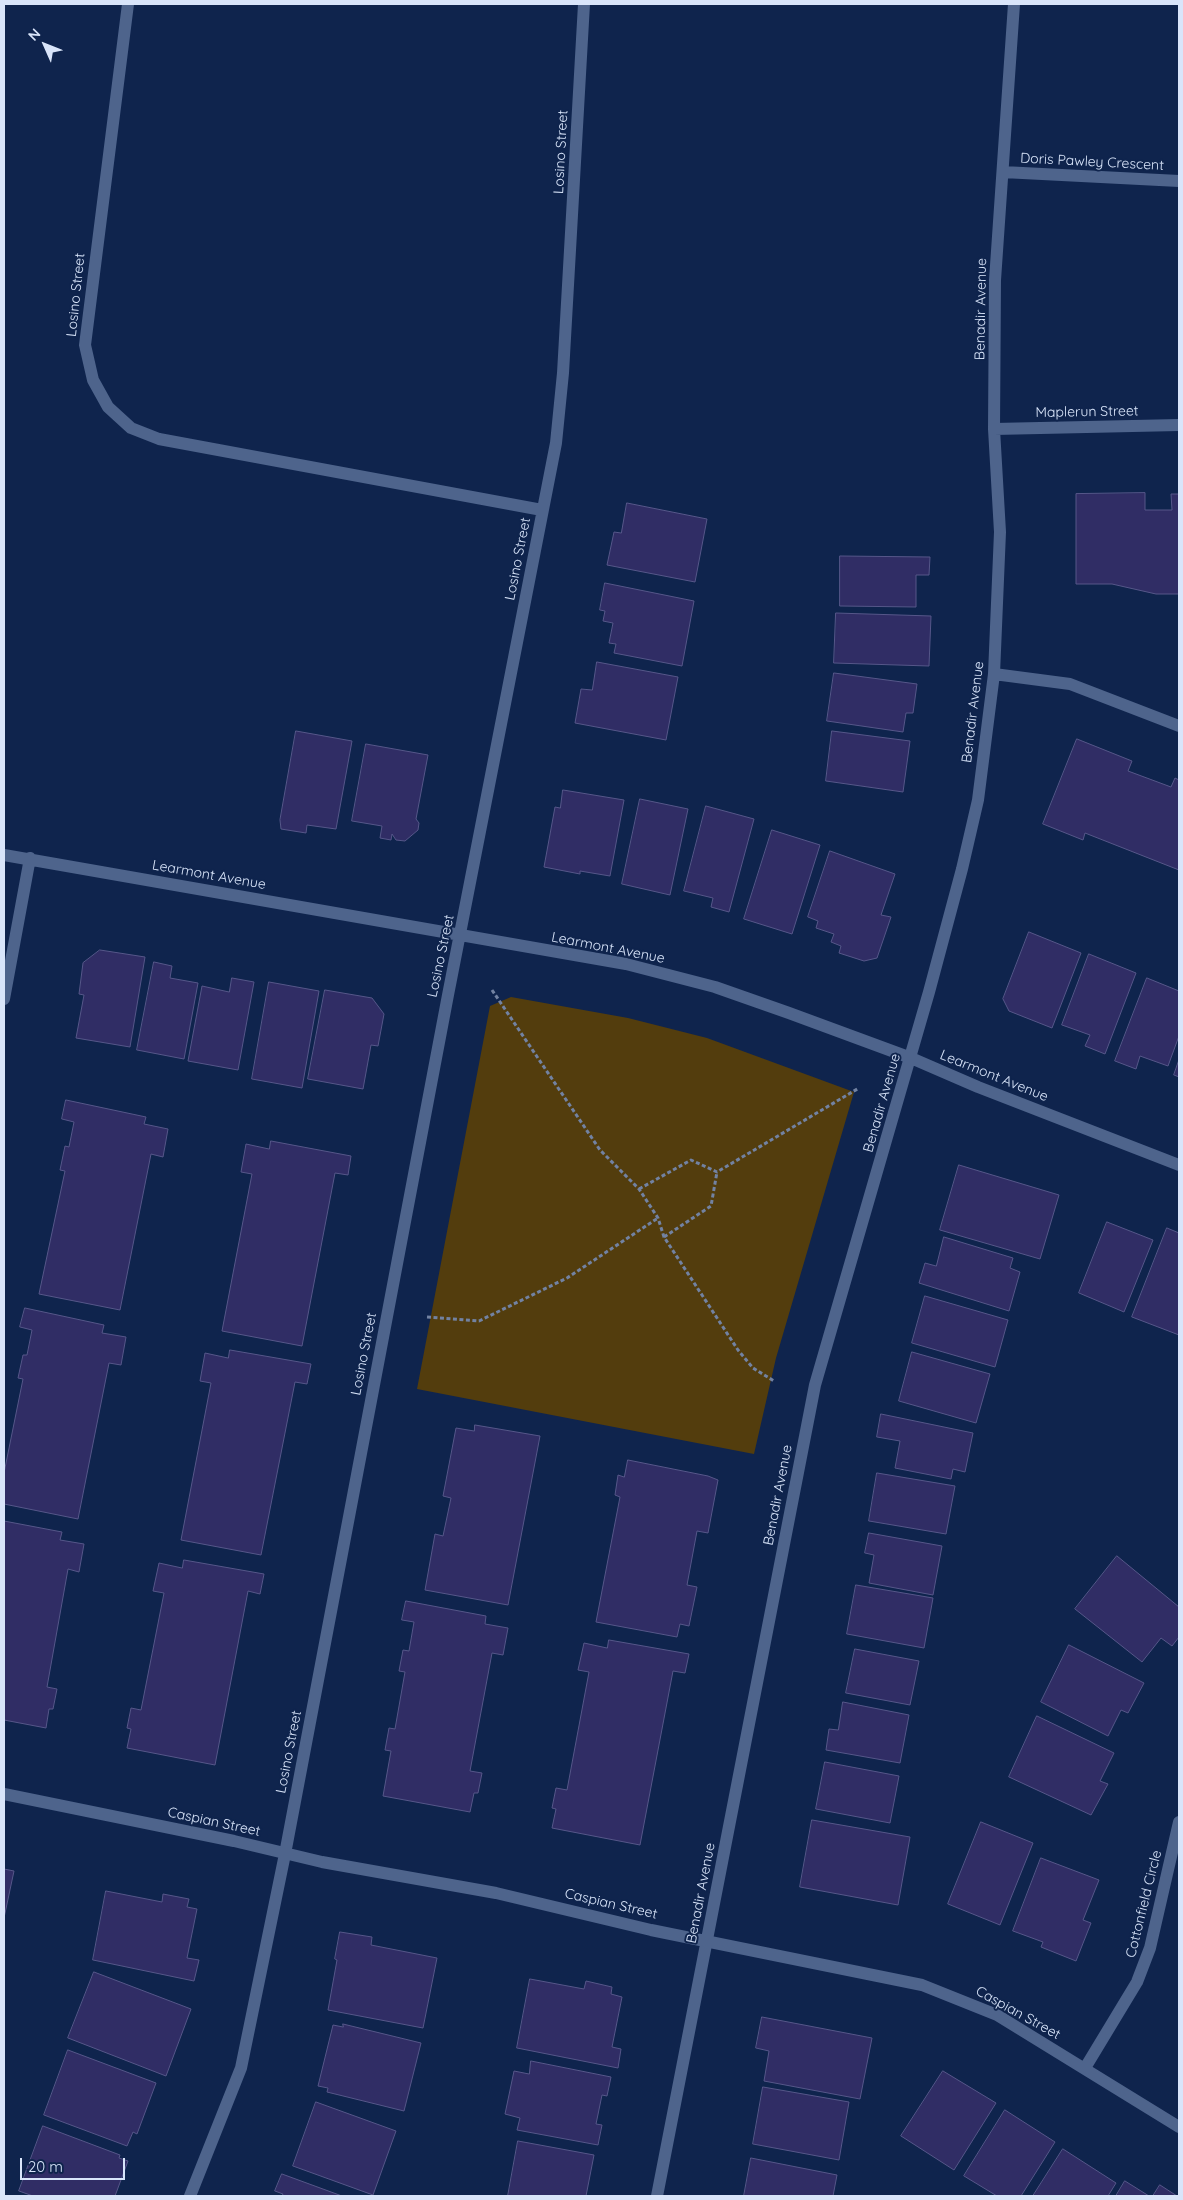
<!DOCTYPE html>
<style>
body{margin:0}
#map{position:relative;width:1183px;height:2200px;overflow:hidden;background:#0f244d;font-family:Quicksand,sans-serif}
canvas{display:block}
.frame{position:absolute;inset:0;border:5px solid #d9e5fa;pointer-events:none}
.north{position:absolute;left:20px;top:20px;width:50px;height:50px;-webkit-text-stroke:4px #0f244d;paint-order:stroke;rotate:314deg;font-size:14px;font-weight:700;line-height:20px;text-align:center;color:#d9e5fa}
.north::after{content:'';display:block;margin:auto;width:18px;height:22px;background:#d9e5fa;clip-path:polygon(50% 0,100% 100%,50% 72%,0 100%)}
.scale{position:absolute;left:20px;top:2158px;width:105px;height:22px;box-sizing:border-box;border:2px solid #d9e5fa;border-top:0;padding-left:6px;font-size:15px;line-height:18px;white-space:nowrap;color:#d9e5fa;-webkit-text-stroke:4px #0f244d;paint-order:stroke}
</style>
<div id="map">
<canvas width="1183" height="2200"></canvas>
<div class="frame"></div>
<div class="north">N</div>
<div class="scale">20 m</div>
</div>
<script>
const g = document.querySelector('canvas').getContext('2d');
g.lineJoin = 'round';
function paint(path, color) { g.fillStyle = color; g.fill(path, 'evenodd'); }
function stroke(path, color, width, dash) { g.strokeStyle = color; g.lineWidth = width; g.lineCap = dash ? 'butt' : 'round'; g.setLineDash(dash || []); g.stroke(path); }
function drawText(font, color, halo, rows, align = 'center') {
  g.font = font + ' Quicksand,sans-serif'; g.lineWidth = 4; g.setLineDash([]); g.textBaseline = 'middle'; g.strokeStyle = halo; g.fillStyle = color; for (const [text, x, y, turn = 0] of rows) {
    g.save(); g.translate(x, y); g.rotate((+turn || 0) * Math.PI / 180); g.textAlign = isNaN(turn) ? turn : align; if (halo) g.strokeText(text, 0, 0); g.fillText(text, 0, 0); g.restore();
  }
}
paint(new Path2D(`
 M511,997l117,21 79,20 147,54 -78,266 -22,96 -337,-65 73,-383z`), '#533d0d');
const building = new Path2D(`
 M1145,493v17h27l-1,-16h8v100h-23l-44,-10h-36v-90z
 M627,503l80,16 -12,63 -88,-17 7,-33 7,1z
 M840,556l90,1 -1,18h-13v32l-76,-1z
 M605,583l89,18 -12,65 -68,-13 2,-9 -7,-1 4,-20 -10,-2 2,-10 -5,-1z
 M836,613l95,3 -2,50 -95,-3z
 M597,662l81,15 -12,63 -91,-17 6,-34 11,1z
 M834,673l83,11 -4,29h-7l-3,19 -76,-11z
 M296,731l56,10 -16,88 -29,-4 -1,8 -25,-4 -1,-9z
 M832,731l78,10 -7,51 -77,-11z
 M1077,739l55,22 -4,10 43,16 4,-9 4,2v90l-94,-37 -2,7 -40,-16z
 M366,744l62,11 -12,64 3,4 -1,7 -13,11 -9,-1 -4,-6 -1,6 -11,-2 2,-12 -30,-5z
 M563,790l61,10 -14,76 -30,-5v3l-36,-7 11,-60 5,1z
 M640,799l48,10 -18,86 -48,-11z
 M706,806l48,13 -25,93 -18,-5 2,-9 -29,-7z
 M772,830l48,15 -28,89 -48,-15z
 M830,851l65,23 -14,41 10,2 -14,41 -13,3 -25,-8 2,-7 -10,-4 3,-8 -18,-6 2,-7 -10,-4z
 M1029,932l52,21 -29,75 -43,-17 -6,-12z
 M100,950l45,7 -15,90 -54,-9 8,-43 -5,-1 4,-31z
 M1089,954l47,19 -31,81 -20,-8 5,-11 -28,-10z
 M154,962l18,4 -2,12 28,5 -14,76 -47,-9z
 M232,978l22,4 -16,88 -50,-9 14,-75 27,6z
 M1147,978l32,13v45l-11,30 -28,-10 -4,13 -21,-8z
 M269,982l50,9 -17,97 -50,-9z
 M325,990l47,8 12,16 -6,32 -7,-1 -8,44 -55,-10z
 M1179,1060v17l-5,-2z
 M66,1100l80,17 -2,7 24,5 -5,28 -12,-3 -31,156 -81,-16 26,-123 -5,-1 5,-24 4,1 5,-25 -12,-3z
 M271,1141l80,15 -3,19 -13,-2 -33,173 -80,-15 30,-157 -11,-2 5,-28 23,5z
 M959,1165l100,30 -19,64 -100,-29z
 M1107,1222l46,18 -29,72 -45,-19z
 M1167,1228l12,5v102l-47,-18z
 M944,1237l69,21 -3,10 10,4 -11,39 -90,-28 6,-20 11,3z
 M925,1296l83,24 -13,47 -83,-24z
 M25,1308l79,17 -2,8 24,4 -5,28 -12,-2 -31,156 -74,-15v-31l19,-94 -5,-1 5,-23h4l5,-25 -12,-3z
 M230,1350l81,14 -4,20 -12,-2 -34,173 -80,-15 30,-157 -11,-2 5,-28 23,5z
 M912,1352l78,22 -14,49 -77,-22z
 M881,1414l92,19 -8,39 -12,-3 -2,10 -56,-11 5,-27 -23,-4z
 M475,1425l65,11 -32,169 -83,-15 10,-56 8,2 8,-38 -8,-2 13,-68 18,3z
 M628,1460l80,16 10,4 -10,53 -11,-2 -10,54 10,2 -8,39 -9,-2 -3,13 -81,-15 24,-125 -5,-2 3,-20 6,2z
 M877,1473l78,13 -9,48 -77,-13z
 M4,1521l58,11 -2,8 24,4 -5,28 -11,-3 -21,118 10,2 -4,20h-4l-3,19 -42,-8z
 M869,1533l73,13 -9,49 -64,-12 5,-28 -9,-2z
 M1117,1556l62,51v30l-7,9 -11,-8 -19,24 -67,-53z
 M184,1560l80,14 -4,20 -12,-3 -33,174 -88,-17 4,-19 -4,-1 4,-20 10,2 23,-117 -11,-2 6,-28 23,5z
 M856,1585l77,13 -9,50 -77,-14z
 M406,1601l80,15 -1,8 23,4 -5,27 -11,-2 -22,118 12,2 -4,20h-4l-4,19 -87,-16 8,-45 -6,-1 4,-22 6,1 10,-57 -6,-1 4,-21 6,1 5,-29 -12,-2z
 M609,1640l80,14 -4,19 -12,-2 -33,174 -88,-17 4,-19 -4,-1 4,-20 11,2 22,-118 -11,-2 6,-27 23,5z
 M1069,1645l75,38 -16,30 -7,-3 -13,26 -67,-34z
 M855,1649l64,12 -9,44 -64,-12z
 M843,1702l66,13 -9,48 -74,-13 3,-21 9,1z
 M1037,1716l77,37 -14,28 8,3 -17,31 -82,-38z
 M825,1762l74,14 -9,47 -74,-14z
 M812,1820l98,17 -12,68 -98,-18z
 M981,1822l52,21 -33,82 -52,-21z
 M1041,1858l58,22 -16,40 8,3 -15,38 -35,-14 2,-5 -30,-11z
 M4,1869l10,2 -10,47z
 M106,1891l56,11 1,-8 26,5 -2,8 10,2 -10,49 12,2 -5,21 -101,-21z
 M340,1932l32,5 -1,8 66,13 -14,70 -95,-18 9,-50 -2,-1z
 M94,1972l97,37 -25,67 -98,-38z
 M530,1979l54,10 2,-8 26,6 -1,7 11,3 -10,50 9,2 -3,19 -101,-20z
 M762,2017l110,21 -12,61 -96,-18 5,-30 -13,-3z
 M343,2024l78,19 -17,68 -77,-19 1,-4 -10,-2 15,-61 10,2z
 M68,2050l88,33 -19,51 -4,-2 -6,14 -83,-31z
 M531,2061l80,16 -4,19 -5,-1 -6,29 6,1 -4,20 -81,-15 3,-12 -15,-4 9,-43 15,3z
 M943,2071l53,32 -42,67 -53,-34z
 M763,2087l86,15 -10,58 -86,-16z
 M316,2102l80,29 -23,64 -80,-29z
 M1005,2110l50,32 -34,54h-24l-33,-20z
 M43,2126l77,29 -1,3 9,3 -13,35h-82l-14,-5z
 M518,2141l76,14 -8,41h-78z
 M1063,2149l53,34 -8,13h-75z
 M751,2158l86,17 -4,21h-89z
 M282,2174l60,22h-60l1,-2 -8,-3z
 M1125,2181l24,15h-33z
 M1160,2185l17,11h-24z`);
paint(building, '#302d65');
stroke(building, '#565789', 1);
stroke(new Path2D(`
 M492,990l108,160 39,39 19,29 6,19 74,113 15,18 21,13
 M639,1189l52,-29 26,12 142,-84
 M664,1237l47,-31 6,-34
 M427,1317l52,4 88,-43 91,-60`), '#7282a2', 3, [4, 2.5]);
stroke(new Path2D(`
 M128,4l-43,341 8,35 15,27 23,21 28,11 383,71
 M1003,172l176,9
 M994,429l185,-4
 M994,674l76,10 109,42
 M4,855l622,109 89,23 74,26 122,45 67,29 201,78
 M4,999l26,-141
 M4,1794l230,47 88,21 174,31 155,37 271,55 75,30 182,112
 M1085,2068l52,-86 13,-34 29,-126
 M190,2196l51,-128 44,-214 163,-859 108,-552 7,-70 21,-369
 M657,2196l158,-811 114,-393 33,-123 16,-69 16,-126 6,-142 -6,-103 1,-149 19,-276`), '#4e648c', 12);
drawText('14px', '#d9e5fa', '#0f244d', [
 ["Losino Street",561,152,-87],
 ["Doris Pawley Crescent",1092,162,3],
 ["Losino Street",76,295,-84],
 ["Benadir Avenue",981,309,-89],
 ["Maplerun Street",1087,412,-1],
 ["Losino Street",518,559,-79],
 ["Benadir Avenue",973,712,-83],
 ["Learmont Avenue",209,875,10],
 ["Learmont Avenue",608,948,11],
 ["Losino Street",441,956,-78],
 ["Learmont Avenue",994,1076,22],
 ["Benadir Avenue",882,1103,-74],
 ["Losino Street",364,1354,-79],
 ["Benadir Avenue",778,1495,-79],
 ["Losino Street",289,1752,-79],
 ["Caspian Street",214,1822,12],
 ["Benadir Avenue",701,1893,-79],
 ["Caspian Street",611,1904,13],
 ["Cottonfield Circle",1144,1904,-76],
 ["Caspian Street",1018,2013,29]
]);
</script>
